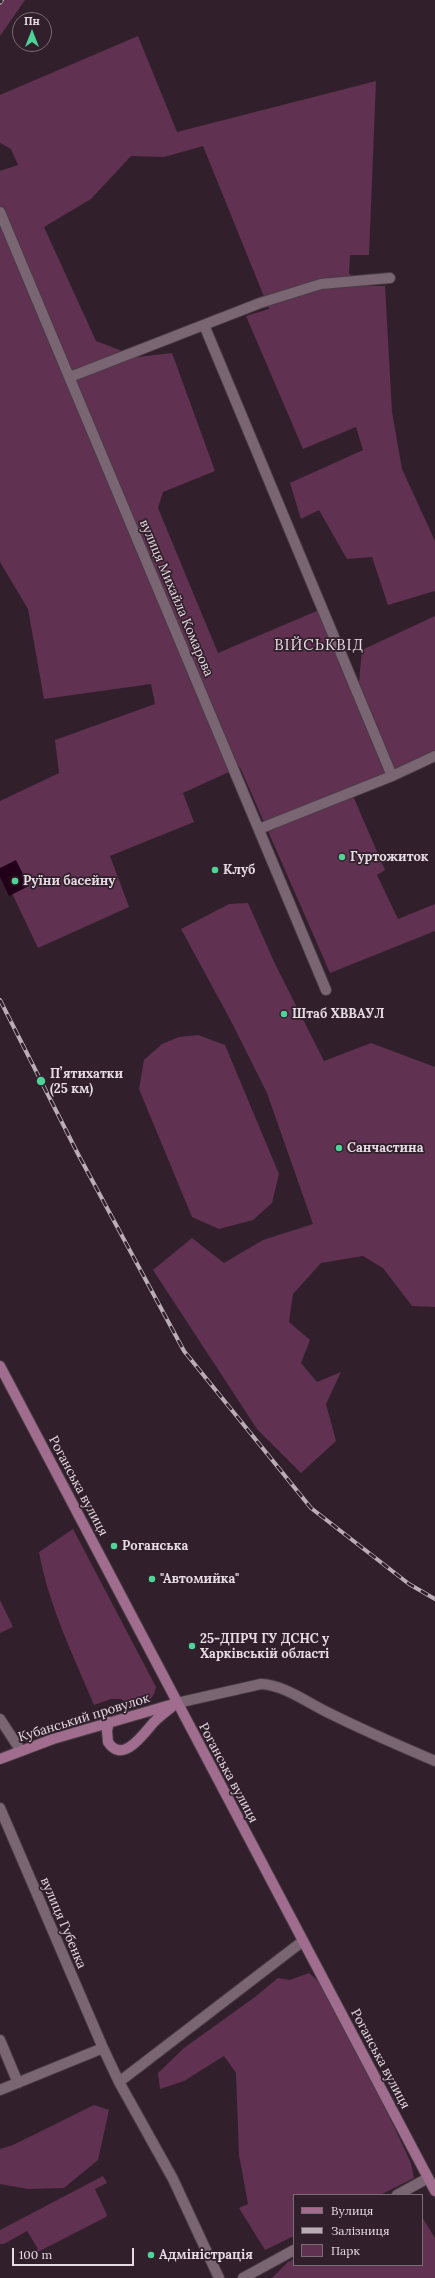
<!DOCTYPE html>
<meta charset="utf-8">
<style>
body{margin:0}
#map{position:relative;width:435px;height:2278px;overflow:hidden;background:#31202b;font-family:Lora,serif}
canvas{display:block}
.legend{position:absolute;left:293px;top:2194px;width:130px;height:72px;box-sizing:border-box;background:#31202b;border:1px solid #7a6b75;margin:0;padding:5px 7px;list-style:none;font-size:12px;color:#e7dbe3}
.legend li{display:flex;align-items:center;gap:8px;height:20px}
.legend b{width:20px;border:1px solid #7a6b75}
.north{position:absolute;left:12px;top:12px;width:40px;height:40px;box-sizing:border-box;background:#31202b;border:1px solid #7a6b75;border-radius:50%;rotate:0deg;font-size:11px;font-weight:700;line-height:16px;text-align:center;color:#e7dbe3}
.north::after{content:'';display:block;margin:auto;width:14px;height:18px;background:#50d398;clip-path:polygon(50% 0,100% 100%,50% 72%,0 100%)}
.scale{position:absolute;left:12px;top:2248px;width:122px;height:18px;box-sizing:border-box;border:2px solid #e7dbe3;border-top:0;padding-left:5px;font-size:12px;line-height:14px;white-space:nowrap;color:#e7dbe3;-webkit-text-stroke:3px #31202b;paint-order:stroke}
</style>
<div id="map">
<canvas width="435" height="2278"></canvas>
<ul class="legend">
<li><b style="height:5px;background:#a06d8e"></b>Вулиця</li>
<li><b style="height:5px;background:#baadb6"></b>Залізниця</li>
<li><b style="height:11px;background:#603151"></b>Парк</li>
</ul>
<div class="north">Пн</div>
<div class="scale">100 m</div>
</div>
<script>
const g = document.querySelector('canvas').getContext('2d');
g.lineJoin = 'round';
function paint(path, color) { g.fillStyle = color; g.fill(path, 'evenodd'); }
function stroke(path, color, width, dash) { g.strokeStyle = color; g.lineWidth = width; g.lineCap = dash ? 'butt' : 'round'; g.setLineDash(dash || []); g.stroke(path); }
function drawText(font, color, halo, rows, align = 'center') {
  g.font = font + ' Lora,serif'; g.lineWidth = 3.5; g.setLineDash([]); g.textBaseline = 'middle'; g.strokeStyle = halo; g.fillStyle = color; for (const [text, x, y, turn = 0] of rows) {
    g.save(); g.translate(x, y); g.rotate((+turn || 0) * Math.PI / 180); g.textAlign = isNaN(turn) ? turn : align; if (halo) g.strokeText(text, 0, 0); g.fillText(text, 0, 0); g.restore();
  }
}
paint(new Path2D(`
 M4,0h21l-25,36v-30z
 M138,36l39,96 199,-51 -7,174h-19l-1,18 10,13h26l7,126 10,57 33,72v50l-47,14 -16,-48 -25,2 -28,-49 -18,9 -11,-36 73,-33 -7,-23 -53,22 -57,-133 23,-7 -66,-163 -39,11 -33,-1 -40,43 -47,28 52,114 42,16 34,-4 43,118 -52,21 -5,16 60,145 101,-43 69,163 -38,16 35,81 -8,5 21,44 37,-15v27l-105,42 -90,-206 -57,26 11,29 -84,34 19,51 -91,41 -38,-80v-67l59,-28 -4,-33 100,-36 -4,-20 -107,15 -16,-90 -28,-47v-391l18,-6 -7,-16 -11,-6v-48z
 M435,616v137l-39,18 -37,-89 3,-32z
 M248,903l27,61 49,97 47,-18 64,24v240l-23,-1 -29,-38 -20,-12 -42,7 -28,31 -4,28 21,18 -9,23 16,19 24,-10 -15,32 10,37 -35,32 -44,-44 -104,-159 39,-32 32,25 39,-23 50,-16 -46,-131 -35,-70 -51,-94 48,-25z
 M198,1035l27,10 54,129 -7,29 -19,17 -34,9 -27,-12 -53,-128 5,-29 18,-16 17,-7z
 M73,1529l83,158c-3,15 -11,16 -25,19l-10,-7h-10l-17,6c-21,-51 -45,-98 -55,-153z
 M0,1600l13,27 -13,6z
 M309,1973l10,9 68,130 24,51 3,15 -34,17h-86v41l-29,14 -26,-42 9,-4 -9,-49 -3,-82 -12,-17 -40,25 -24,8 -2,-16 26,-25 71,-51 23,-19 12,2z
 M94,2105l15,5 -11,50 -34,28 -36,1 -28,-5v-35l13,-4z
 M103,2176l4,7 -12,6 12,26 -1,2 -84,43 -1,-3 17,-8 -11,-18 -23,13h-4v-14z
 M422,2217l13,21v40h-163l16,-16 6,-3v6h128z`), '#603151');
paint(new Path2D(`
 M16,860l13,26 -20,10 -9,-19v-9z`), '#230019');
const street = new Path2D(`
 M0,212l326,778
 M204,325l188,451
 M70,377l190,-74 61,-19 69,-6
 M259,829l133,-53 43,-20
 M177,1703l84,-19c24,1 48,20 70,30 34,17 69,32 104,47
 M0,1719l21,32
 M0,1808l103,240
 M0,2040l18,43
 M119,2082l184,-141
 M0,2090l103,-42 16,34 54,97 46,99
 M397,2195l31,-17
 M243,2278l51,-28`);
const secondary = new Path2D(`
 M0,1366l435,825
 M109,1722l-2,9 1,11c15,23 36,-9 46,-20 6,-6 13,-11 19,-16
 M0,1759l53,-20 124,-36`);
stroke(street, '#4a3c46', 12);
stroke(secondary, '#4a3c46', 12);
stroke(street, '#7a6572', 10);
stroke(secondary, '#a06d8e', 10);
const rail = new Path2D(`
 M0,3l2,-3
 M0,1000l78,154 106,197 127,157 98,76 26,15`);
stroke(rail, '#baadb6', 4);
stroke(rail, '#31202b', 2.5, [8]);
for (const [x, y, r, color] of [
 [342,857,4,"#50d398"],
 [215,870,4,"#50d398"],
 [15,881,4,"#50d398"],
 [284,1014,4,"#50d398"],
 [41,1081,5,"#50d398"],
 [339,1148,4,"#50d398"],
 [114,1546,4,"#50d398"],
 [152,1579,4,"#50d398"],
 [192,1646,4,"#50d398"],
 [151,2255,4,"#50d398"]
]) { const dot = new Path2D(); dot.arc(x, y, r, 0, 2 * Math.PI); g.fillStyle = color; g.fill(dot); stroke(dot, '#31202b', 1.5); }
drawText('13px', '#e7dbe3', '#31202b', [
 ["вулиця Михайла Комарова",176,598,67],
 ["Роганська вулиця",78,1486,62],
 ["Кубанський провулок",84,1718,-17],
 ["Роганська вулиця",228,1773,62],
 ["вулиця Губенка",63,1923,67],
 ["Роганська вулиця",380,2059,62]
]);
drawText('bold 13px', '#e7dbe3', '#31202b', [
 ["Гуртожиток",350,857],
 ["Клуб",223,870],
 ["Руїни басейну",23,881],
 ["Штаб ХВВАУЛ",292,1014],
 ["Пʼятихатки",50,1074],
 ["(25 км)",50,1089],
 ["Санчастина",347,1148],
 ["Роганська",122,1546],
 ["\"Автомийка\"",160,1579],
 ["25-ДПРЧ ГУ ДСНС у",200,1639],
 ["Харківській області",200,1654],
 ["Адміністрація",159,2255]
], 'left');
g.letterSpacing = '1px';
drawText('15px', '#e7dbe3', '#31202b', [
 ["ВІЙСЬКВІД",319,646]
]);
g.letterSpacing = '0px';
</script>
